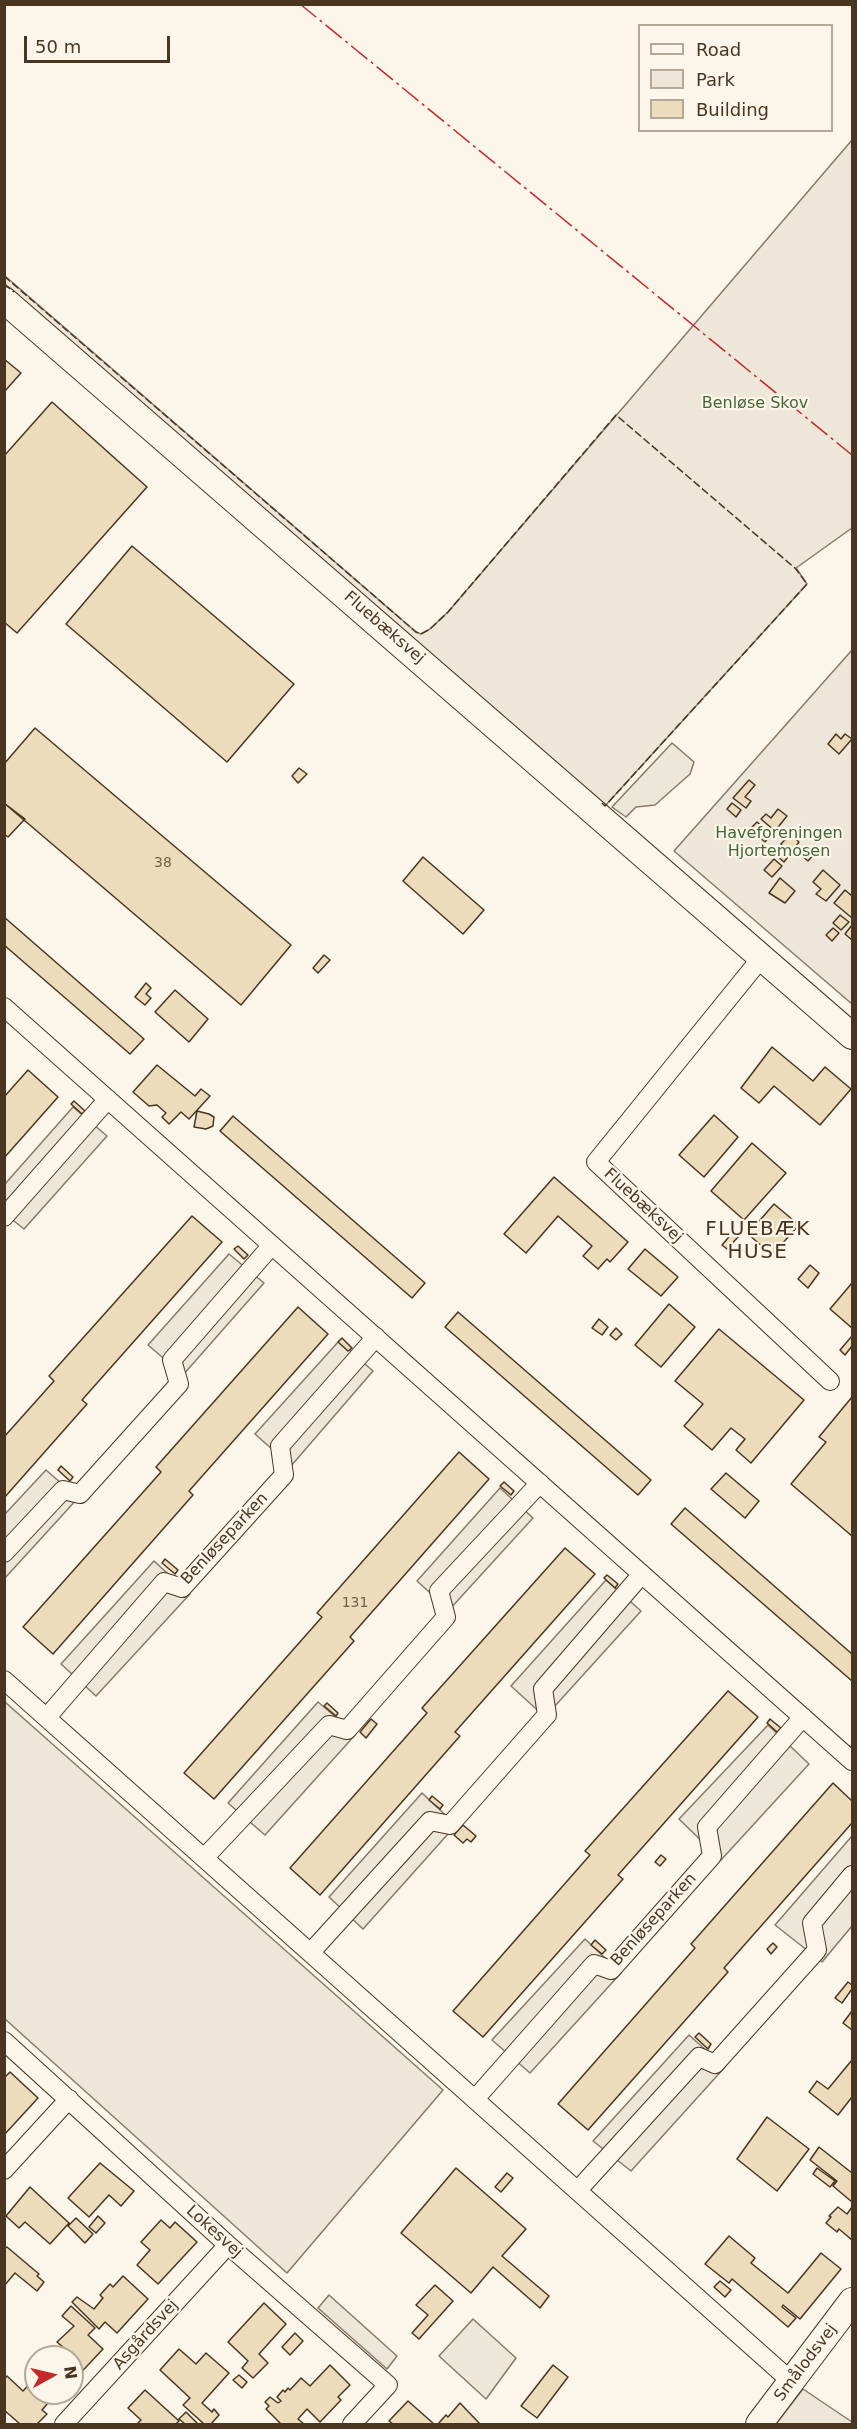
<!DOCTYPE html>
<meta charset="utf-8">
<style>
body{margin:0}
#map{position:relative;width:857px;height:2429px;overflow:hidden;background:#fbf6e9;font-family:"DejaVu Sans",sans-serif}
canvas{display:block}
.frame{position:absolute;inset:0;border:6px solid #4a3520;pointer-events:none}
.legend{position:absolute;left:638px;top:24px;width:195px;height:108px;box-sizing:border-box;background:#fbf6e9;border:2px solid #b4a999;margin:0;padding:8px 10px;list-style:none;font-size:18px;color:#4a3520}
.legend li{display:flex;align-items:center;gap:12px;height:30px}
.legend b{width:30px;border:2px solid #b4a999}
.north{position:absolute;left:24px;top:2345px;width:60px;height:60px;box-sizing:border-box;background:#fbf6e9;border:2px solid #b4a999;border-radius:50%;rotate:82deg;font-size:16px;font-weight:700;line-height:24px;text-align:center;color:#4a3520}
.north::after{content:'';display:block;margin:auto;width:21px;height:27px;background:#c62828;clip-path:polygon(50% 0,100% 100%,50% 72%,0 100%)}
.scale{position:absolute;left:24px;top:36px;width:146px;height:27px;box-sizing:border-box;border:3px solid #4a3520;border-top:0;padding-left:8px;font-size:18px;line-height:21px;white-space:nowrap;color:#4a3520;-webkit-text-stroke:4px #fbf6e9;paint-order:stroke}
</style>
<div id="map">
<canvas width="857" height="2429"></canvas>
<div class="frame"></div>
<ul class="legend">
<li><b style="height:8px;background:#fbf6e9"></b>Road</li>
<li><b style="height:16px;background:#ede6d9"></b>Park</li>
<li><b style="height:16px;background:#ecdcbc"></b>Building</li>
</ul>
<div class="north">N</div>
<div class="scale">50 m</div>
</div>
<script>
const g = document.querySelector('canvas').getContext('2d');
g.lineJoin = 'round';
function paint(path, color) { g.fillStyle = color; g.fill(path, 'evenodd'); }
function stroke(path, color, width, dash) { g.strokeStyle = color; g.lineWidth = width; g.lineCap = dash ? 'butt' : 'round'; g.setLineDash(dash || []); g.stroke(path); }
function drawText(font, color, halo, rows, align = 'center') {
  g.font = font + ' "DejaVu Sans",sans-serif'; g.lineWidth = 4.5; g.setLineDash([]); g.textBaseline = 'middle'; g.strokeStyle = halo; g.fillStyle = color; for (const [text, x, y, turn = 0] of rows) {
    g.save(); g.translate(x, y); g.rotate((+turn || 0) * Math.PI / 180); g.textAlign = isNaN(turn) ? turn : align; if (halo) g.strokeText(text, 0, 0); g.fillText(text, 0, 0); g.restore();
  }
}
const green = new Path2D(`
 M852,140v388l-56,40 11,16 -202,222 -600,-522v-8l411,356 5,2 9,-5 18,-17z
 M852,650v354l-178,-153z
 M5,1702l438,388 -156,183 -282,-254z
 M803,2389l49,33v2h-76z`);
paint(green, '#ede6d9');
stroke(green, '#887966', 1.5);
const parking = new Path2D(`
 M672,743l22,19 -4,12 -35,31 -19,2 -10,10 -14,-10z
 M73,1107l34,29 -83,93 -19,-15v-30z
 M229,1254l35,29 -81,92 -35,-30z
 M339,1341l34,30 -82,95 -36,-32z
 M46,1470l32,28 -73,80v-64z
 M500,1488l33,30 -84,92 -32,-29z
 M154,1561l36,33 -94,102 -35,-32z
 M606,1580l35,31 -96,106 -34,-31z
 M318,1702l38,32 -91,101 -37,-32z
 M768,1725l41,39 -88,96 -42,-41z
 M422,1793l34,32 -93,104 -34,-32z
 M852,1836v90l-30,36 -47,-37z
 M585,1939l36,34 -91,100 -38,-33z
 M689,2035l36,32 -94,104 -38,-30z
 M329,2295l68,61 -10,13 -69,-61z
 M473,2319l43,39 -30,41 -47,-43z`);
paint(parking, '#ede7d9');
stroke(parking, '#887966', 1.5);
const building = new Path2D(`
 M4,359l17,14 -17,19z
 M52,402l95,85 -130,146 -13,-11v-166z
 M132,546l162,138 -67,78 -161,-138z
 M35,728l256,217 -50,60 -237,-202v-39z
 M836,734l5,5 4,-5 7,5 -13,15 -11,-10z
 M299,768l8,6 -9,9 -6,-7z
 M749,780l6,5 -10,12 6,4 -5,7 -13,-10z
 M4,803l21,16 -17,18 -4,-3z
 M732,803l9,7 -5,7 -9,-8z
 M778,809l9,7 -12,15 -14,-12 5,-5 5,4z
 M757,822l14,12 -6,8 -15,-13z
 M790,834l9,8 -15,20 -8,-7 7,-8 -2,-3z
 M807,847l8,6 -7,8 -7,-6z
 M423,857l61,53 -21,24 -60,-53z
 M774,859l8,7 -10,11 -8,-7z
 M823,870l17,15 -14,16 -10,-7 5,-5 -8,-7z
 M780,878l15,13 -10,12 -16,-10z
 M845,890l7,6v22l-18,-15z
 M840,915l9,7 -8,8 -8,-7z
 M4,917l140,122 -14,15 -126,-109z
 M852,925v15l-7,-6z
 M833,928l6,5 -7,8 -6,-6z
 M324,955l6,5 -12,13 -5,-5z
 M146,983l5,5 -5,6 5,4 -6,7 -10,-8z
 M175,990l33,29 -19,23 -34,-30z
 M772,1047l41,34 12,-14 26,22 -31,36 -46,-39 -15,17 -18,-15z
 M157,1065l38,31 6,-7 9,7 -21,23 -8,-7 -12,12 -7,-7 4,-4 -9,-8 -8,1 -16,-14z
 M28,1070l30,27 -54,61v-61z
 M74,1101l11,10 -3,3 -11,-10z
 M197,1111l12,3 5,3 -1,9 -7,3 -12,-2z
 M714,1115l24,22 -34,40 -25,-22z
 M233,1116l192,167 -13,15 -192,-167z
 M752,1143l34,30 -42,47 -33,-29z
 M554,1177l74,65 -18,20 -3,-3 -9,10 -15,-13 9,-10 -34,-30 -32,37 -22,-19z
 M774,1204l25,21 -27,30 -24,-21z
 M192,1216l30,26 -140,158 5,4 -83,94v-61l50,-56 -5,-5z
 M734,1231l5,5 -12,13 -5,-4z
 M238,1246l10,9 -4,4 -10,-10z
 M645,1249l33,28 -17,19 -33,-27z
 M810,1265l9,8 -11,15 -10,-9z
 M852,1283v45l-22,-19z
 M669,1304l26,23 -34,40 -26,-22z
 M298,1307l30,27 -139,157 4,4 -140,159 -30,-27 138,-155 -5,-5z
 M458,1312l193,168 -13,15 -193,-168z
 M599,1319l9,8 -6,8 -10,-7z
 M616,1328l6,6 -6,6 -6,-5z
 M719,1329l85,71 -53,63 -15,-13 9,-11 -14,-11 -19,22 -28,-24 19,-22 -28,-23z
 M852,1336v10l-7,9 -5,-5z
 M342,1338l10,10 -4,3 -10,-9z
 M852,1397v139l-61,-52 35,-42 -7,-5z
 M459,1452l30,27 -139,158 4,4 -140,158 -30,-26 138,-156 -5,-4z
 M61,1466l12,11 -3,4 -12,-11z
 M726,1473l33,28 -14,17 -34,-29z
 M504,1482l10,9 -3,4 -11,-9z
 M685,1508l167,146v27l-181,-157z
 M565,1548l30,26 -140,158 5,4 -140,159 -30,-27 137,-155 -5,-5z
 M165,1559l13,11 -3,4 -13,-11z
 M607,1575l11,9 -3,4 -11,-10z
 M728,1691l30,26 -140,158 5,4 -140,158 -30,-26 137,-156 -5,-4z
 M327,1703l11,10 -2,3 -12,-10z
 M371,1719l6,5 -11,14 -6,-6z
 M770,1719l11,9 -4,4 -10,-9z
 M833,1783l19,18v22l-128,145 4,4 -140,158 -30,-26 137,-156 -4,-4z
 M432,1796l11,9 -3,4 -11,-9z
 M463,1825l13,11 -5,6 -4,-3 -4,4 -9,-8z
 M661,1855l5,4 -6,7 -5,-4z
 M595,1940l11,10 -4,4 -11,-9z
 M773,1943l4,4 -6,7 -4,-5z
 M848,1982l4,3v4l-10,14 -7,-5z
 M852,2011v19l-9,-7z
 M699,2033l12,11 -3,5 -13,-12z
 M852,2060v37l-14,18 -29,-23 8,-11 11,8z
 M10,2072l28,26 -34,37v-57z
 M767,2117l42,32 -32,42 -40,-32z
 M819,2147l33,26v29l-19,-16 4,-5 -27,-21z
 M100,2163l34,28 -13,15 -12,-11 -20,22 -21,-19z
 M456,2168l70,61 -24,27 47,40 -9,12 -47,-41 -22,26 -70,-60z
 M817,2168l18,13 -5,6 -17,-13z
 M507,2173l6,5 -12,14 -6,-5z
 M30,2187l39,36 -19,21 -25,-22 -6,6 -13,-12z
 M838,2207l9,7 5,-7v33l-13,-11 -2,3 -11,-9 5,-6 -2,-1z
 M98,2216l7,7 -9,10 -7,-6z
 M76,2218l17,16 -8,9 -17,-17z
 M161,2220l9,8 5,-6 22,20 -39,42 -21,-19 13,-15 -9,-8z
 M729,2236l26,22 -4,5 37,30 33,-40 20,16 -41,50 -17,-14 -1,2 14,11 -8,9 -56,-48 -3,4 -24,-19z
 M7,2247l32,27 -2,2 7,6 -7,9 -22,-18 -11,13v-37z
 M123,2276l25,23 -31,34 -12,-11 -6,7 -27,-27 5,-5 17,12 9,-11 -3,-3 10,-11 3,3z
 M720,2281l11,9 -6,7 -11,-10z
 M435,2285l18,16 -34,38 -7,-6 16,-18 -12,-10z
 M264,2303l22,21 -27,30 9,9 -15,15 -11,-10 6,-7 -20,-19z
 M71,2306l24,22 -7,7 15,14 -31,33v-25h-14l7,-8 -8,-7 17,-16 -12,-10z
 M295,2333l8,8 -13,14 -8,-8z
 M179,2349l17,15 10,-11 23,20 -27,30 10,9 2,-3 5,6 -8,9h-7l-21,-19 7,-7 -30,-28z
 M330,2365l20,20 -12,12 3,3 -21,22 -13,-13 -9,10 6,5h-23l-15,-15 3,-3 -4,-4 5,-5 8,6 3,-2 -4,-4 6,-7 2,2 3,-4 2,2 11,-12 9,8z
 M553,2365l15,12 -31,41 -16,-12z
 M239,2375l8,7 -5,6 -9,-8z
 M7,2376l16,15 12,-13 1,15h15l3,3 -12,14 5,4 -10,10h-17l-16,-14v-31z
 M145,2390l34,31 -3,3h-39l4,-4 -13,-12z
 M408,2401l26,23h-41l-4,-3z
 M460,2403l20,21h-42l8,-9 2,2z
 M186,2412l12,12h-13l-6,-5z`);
paint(building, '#ecdcbc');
stroke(building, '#4a3520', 1.5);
const street = new Path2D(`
 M762,957l-166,205 234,219
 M4,1007l848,754
 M4,1217l104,-118
 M4,1553l59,-63 17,4 99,-110 -7,-24 100,-115
 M4,1680l788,702
 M47,1717l117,-135 18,6 102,-113 -4,-29 96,-109
 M205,1857l124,-132 18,5 99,-113 -7,-26 101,-108
 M311,1952l119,-131 20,4 95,-108 2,-2 -4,-26 99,-115
 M4,2041l224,204 160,140 -36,39
 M475,2099l119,-135 17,6 101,-114 -5,-29 96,-110
 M4,2170l65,-71
 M578,2190l121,-133 16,7 102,-114 -5,-27 40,-48
 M64,2424l164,-179`);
const secondary = new Path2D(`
 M4,300l848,736
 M759,2424l93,-123`);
stroke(street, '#4a3520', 20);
stroke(secondary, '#4a3520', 28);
stroke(street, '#fbf6e9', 18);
stroke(secondary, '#fbf6e9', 26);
stroke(new Path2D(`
 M4,276l412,356 5,2 9,-5 18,-17 168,-197 180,154 11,15 -202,222 -3,-3
 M4,284l10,8`), '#4a3520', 1.5, [8, 3]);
stroke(new Path2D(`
 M300,4l552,451`), '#c62828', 1.5, [21, 4.5, 3, 4.5]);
drawText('14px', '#725f47', null, [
 ["38",163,863],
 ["131",355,1603]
]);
drawText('16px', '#436837', '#fbf6e9', [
 ["Benløse Skov",755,404],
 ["Haveforeningen",779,834],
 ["Hjortemosen",779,852]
]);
drawText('16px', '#4a3520', '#fbf6e9', [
 ["Fluebæksvej",384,628,41],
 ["Fluebæksvej",643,1206,43],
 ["Benløseparken",225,1539,-47],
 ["Benløseparken",654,1920,-48],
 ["Lokesvej",214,2232,42],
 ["Asgårdsvej",146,2335,-48],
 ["Smålodsvej",806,2363,-53]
]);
g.letterSpacing = '1.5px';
drawText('20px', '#4a3520', '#fbf6e9', [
 ["FLUEBÆK",758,1230],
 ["HUSE",758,1253]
]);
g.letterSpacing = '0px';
</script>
